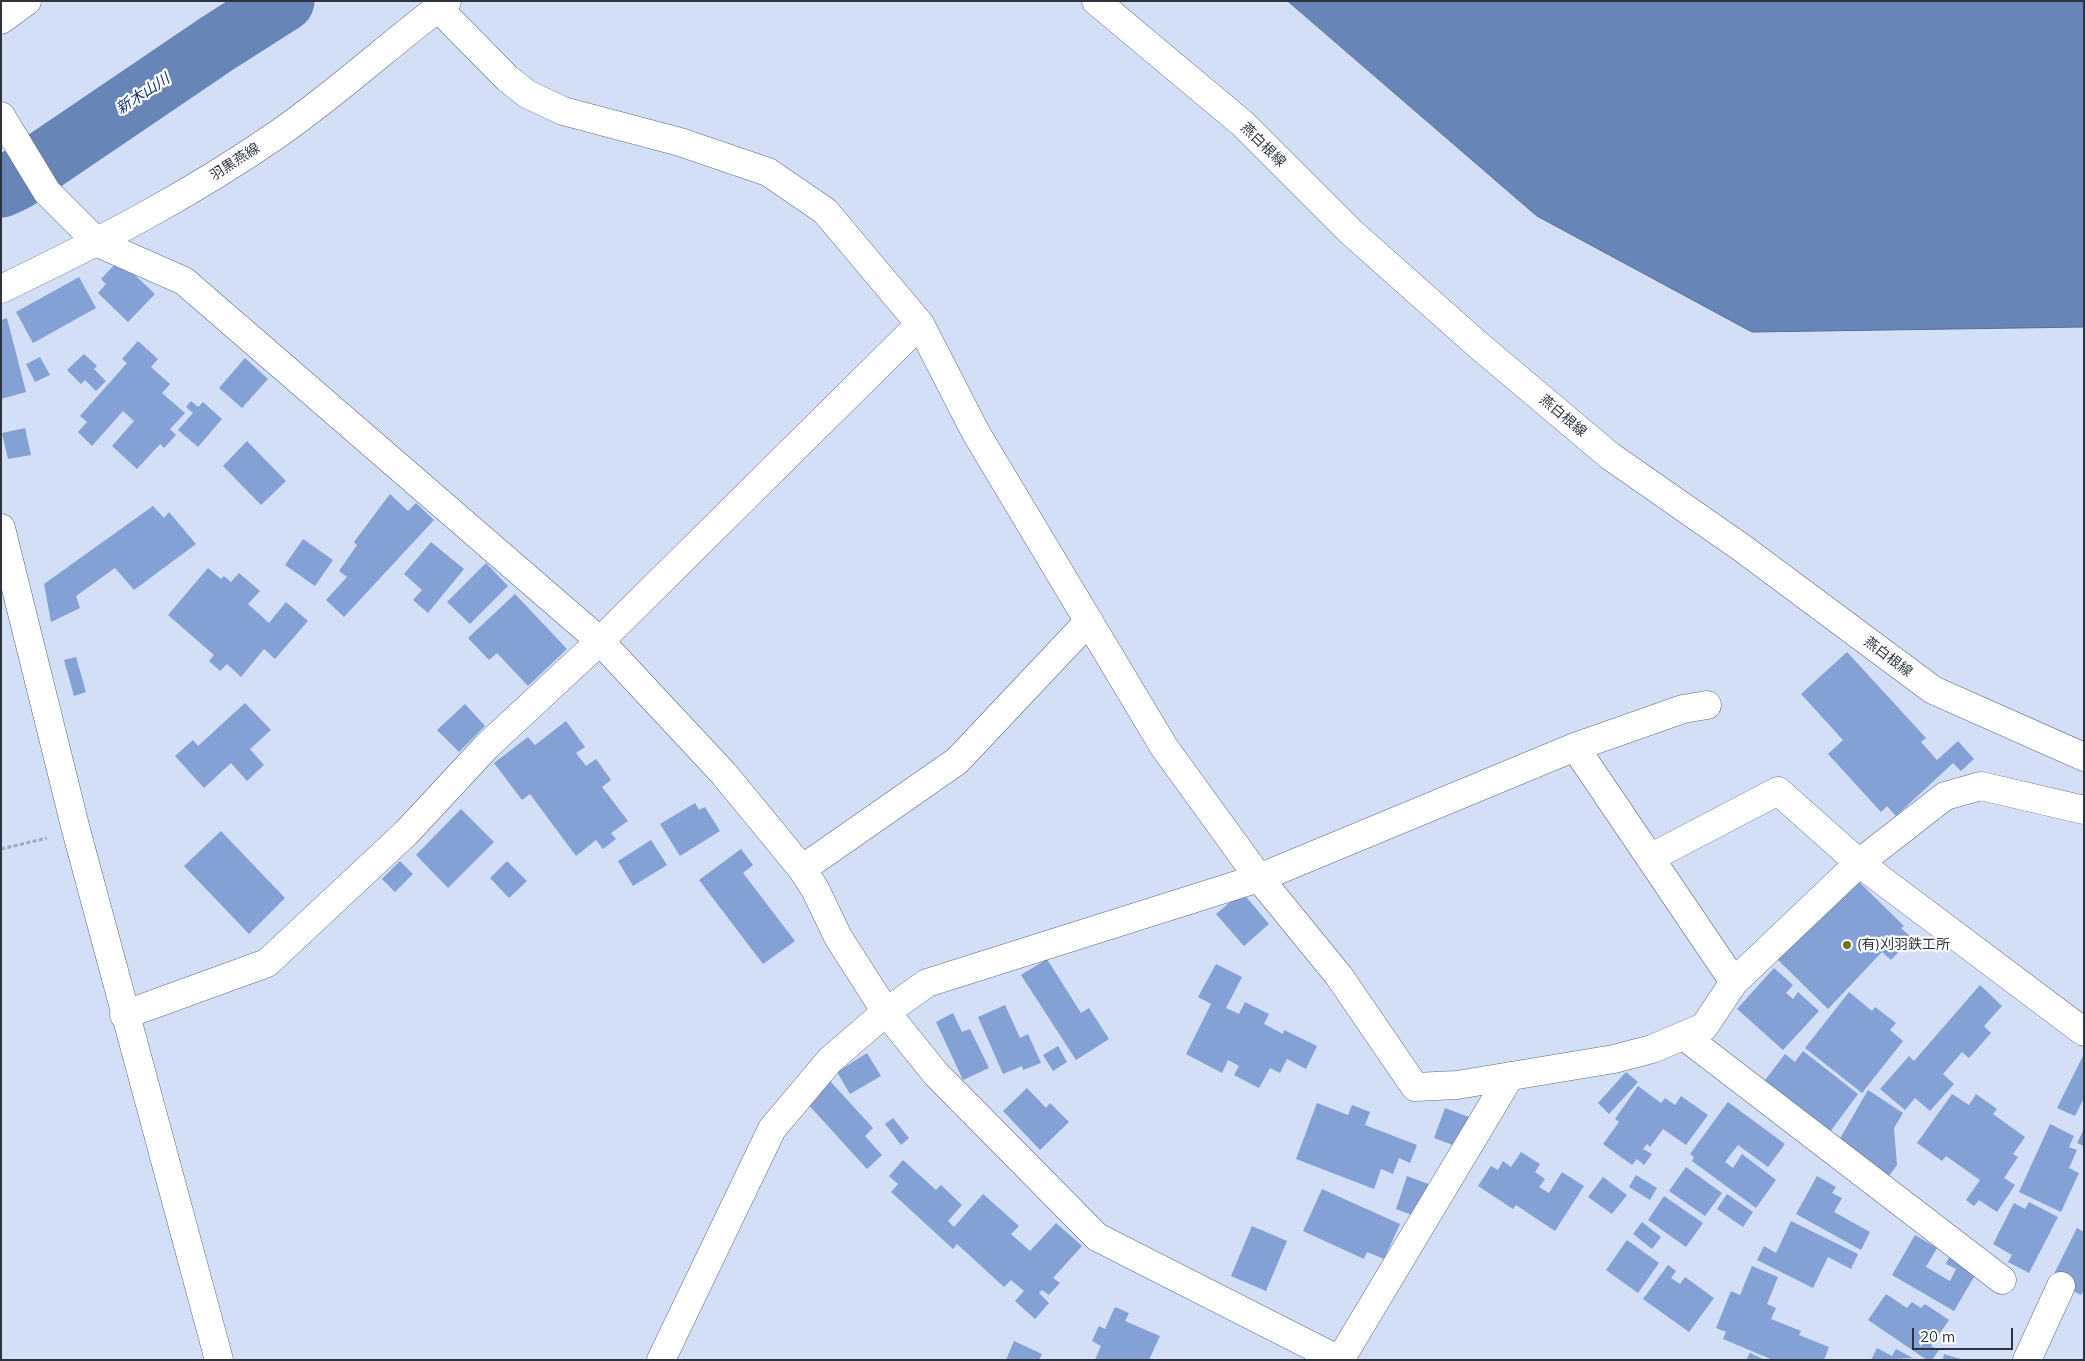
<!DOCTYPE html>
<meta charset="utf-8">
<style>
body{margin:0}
#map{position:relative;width:2085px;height:1361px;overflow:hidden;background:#d2dff7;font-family:Mulish,sans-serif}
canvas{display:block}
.frame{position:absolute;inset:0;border:2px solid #2e343d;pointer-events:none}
.scale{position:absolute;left:1912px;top:1328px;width:101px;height:22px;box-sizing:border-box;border:2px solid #2e343d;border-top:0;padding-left:6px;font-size:15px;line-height:18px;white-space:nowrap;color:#2e343d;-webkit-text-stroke:4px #fff;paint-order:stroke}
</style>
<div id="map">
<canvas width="2085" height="1361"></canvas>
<div class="frame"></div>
<div class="scale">20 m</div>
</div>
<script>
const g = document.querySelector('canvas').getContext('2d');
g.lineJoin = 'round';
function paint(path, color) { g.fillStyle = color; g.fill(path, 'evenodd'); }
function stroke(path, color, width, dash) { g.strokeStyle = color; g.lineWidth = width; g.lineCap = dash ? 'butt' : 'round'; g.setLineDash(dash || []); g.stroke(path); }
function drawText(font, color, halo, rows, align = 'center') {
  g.font = font + ' Mulish,"Noto Sans JP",sans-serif'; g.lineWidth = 4.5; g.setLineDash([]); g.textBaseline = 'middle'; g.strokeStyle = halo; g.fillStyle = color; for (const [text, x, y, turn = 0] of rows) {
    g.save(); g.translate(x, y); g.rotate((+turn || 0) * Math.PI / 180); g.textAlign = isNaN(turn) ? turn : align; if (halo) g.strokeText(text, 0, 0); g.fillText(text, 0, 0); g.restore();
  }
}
const water = new Path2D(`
 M1288,1h796v326l-332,5 -215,-116z`);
paint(water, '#6885b7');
stroke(water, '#576d92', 1);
stroke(new Path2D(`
 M1,187l15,-7 202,-137 66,-42`), '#6885b7', 61);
paint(new Path2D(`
 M119,260l36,34 -27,28 -30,-29 8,-9 -5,-5z
 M79,277l17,31 -63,35 -17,-31z
 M7,318l19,74 -25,7v-79z
 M138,341l20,18 -7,8 19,17 -8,9 23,20 -15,16 6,6 -12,13 -4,-4 -23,25 -25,-23 22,-25 -11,-10 -31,35 -14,-14 9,-10 -7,-6 47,-53 -5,-4z
 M84,354l13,12 -3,3 12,12 -10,10 -11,-11 -4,4 -14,-14z
 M40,357l10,18 -15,7 -9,-18z
 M245,358l23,21 -26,29 -23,-20z
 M191,401l7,6 5,-5 19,17 -24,28 -20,-17 15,-17 -7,-6z
 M25,428l6,27 -23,4 -6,-26z
 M247,441l39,40 -25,24 -38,-39z
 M390,494l18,17 8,-8 18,17 -90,97 -18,-17 21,-23 -8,-6 18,-26 -3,-3z
 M153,506l11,12 5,-6 27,32 -62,46 -19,-22 -39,28 4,12 -29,14 -7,-38z
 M303,539l30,21 -18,26 -30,-21z
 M431,542l33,27 -36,44 -15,-13 9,-10 -18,-16z
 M486,563l22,23 -38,38 -23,-22z
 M208,568l13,11 3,-3 7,6 8,-9 21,18 -12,13 21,19 17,-21 22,19 -33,38 -11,-10 -23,28 -14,-13 -7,7 -11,-10 5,-6 -46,-40z
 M515,594l52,55 -39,37 -31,-33 -8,7 -21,-22z
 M1847,652l79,86 -5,4 16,18 21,-19 16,18 -13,12 -8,-8 -57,53 -9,-10 -6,6 -53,-58 15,-14 -42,-46z
 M76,657l10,35 -12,4 -10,-36z
 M245,703l26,27 -21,19 14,16 -17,16 -16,-18 -27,25 -29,-32 18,-16 5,6z
 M465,704l20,22 -26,26 -22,-22z
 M566,721l19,26 -9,6 10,13 10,-7 15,21 -9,7 26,34 -17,12 5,6 -13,10 -7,-9 -20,16 -46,-62 -8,6 -28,-37 34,-26 7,8z
 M695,803l4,7 6,-3 15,24 -40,25 -20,-32z
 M461,809l33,33 -46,46 -32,-33z
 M221,831l64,67 -36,36 -65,-68z
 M651,840l16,25 -34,21 -15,-25z
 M741,849l12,16 -10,8 52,68 -32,23 -64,-84z
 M400,861l13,13 -18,18 -13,-13z
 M507,861l20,20 -18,17 -19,-20z
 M1854,877l50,49 -3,2 11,10 -21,22 -9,-8 -54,57 -51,-50z
 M1242,892l27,32 -25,22 -28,-32z
 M1047,959l34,54 8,-5 20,31 -33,21 -55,-85z
 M1216,964l26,13 -16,31 13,6 6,-12 24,12 -5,10 19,10 1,-4 33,16 -11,23 -19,-10 -7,14 -10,-5 -11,20 -25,-13 5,-9 -11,-6 -6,13 -36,-19 25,-50 -13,-7z
 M1774,968l19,17 -7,8 7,6 5,-7 21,19 -36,39 -46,-41z
 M1980,985l22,21 -18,20 7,7 -22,25 -7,-6 -19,22 11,10 -24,27 -15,-13 -10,12 -25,-21 29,-33 5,5z
 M1849,992l23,19 3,-4 21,16 -6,7 13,11 -41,52 -57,-45z
 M1005,1005l15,33 8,-4 13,29 -18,7 -1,-4 -19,8 -25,-57z
 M953,1013l9,19 8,-3 19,39 -26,12 -27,-58z
 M1058,1046l9,16 -14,9 -10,-16z
 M1803,1051l55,43 -31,42 -68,-48 26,-34 10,8z
 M867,1053l14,23 -31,18 -13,-22z
 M2084,1054v44l-9,18 -18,-8z
 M1626,1072l12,10 -29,32 -11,-11z
 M830,1081l43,47 -8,8 17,19 -15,14 -61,-67z
 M1638,1086l23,17 4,-5 10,7 6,-9 27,19 -22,30 -23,-16 -13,18 -3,-3 -4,5 9,5 -8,11 -7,-6 -5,6 -29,-21 16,-22 -4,-3z
 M1027,1088l19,20 4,-5 19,19 -29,28 -37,-39z
 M1868,1090l35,23 -9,15 3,37 -14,19 -49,-35z
 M1952,1094l17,11 7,-11 21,15 -4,5 32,23 -12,17 5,3 -14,21 11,7 -18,27 -18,-12 -5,6 -8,-6 14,-20 -34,-24 -4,5 -25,-18z
 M1728,1102l57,42 -17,23 -30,-22 -13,17 8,6 9,-14 34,26 -20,28 -64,-47 2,-4 -4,-3z
 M1317,1103l31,12 4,-10 18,7 -5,13 52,20 -7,18 -11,-5 -6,16 -12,-5 -7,20 -78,-30z
 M1445,1108l24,9 -11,30 -24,-9z
 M893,1118l16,20 -8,7 -16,-21z
 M2050,1124l24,12 -5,11 8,3 -8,18 10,5 -18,39 -42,-20z
 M2084,1129v17l-7,-3z
 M1521,1152l19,12 -5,8 10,7 -6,8 10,6 13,-21 22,14 -29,45 -39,-26 -3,4 -35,-23 13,-20 7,4 5,-9 8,6z
 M903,1160l33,30 5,-5 21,20 -14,16 6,6 29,-33 36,32 -8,8 19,17 26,-28 26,23 -29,32 7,5 -11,12 -7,-5 -3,3 10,10 -14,16 -20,-18 9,-10 -13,-11 -7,7 -47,-43 -4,5 -62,-57 7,-8 -9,-8z
 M1686,1167l36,26 -17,23 -36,-25z
 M1636,1175l21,13 -7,12 -21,-13z
 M1407,1176l32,12 -12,33 -31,-12z
 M1817,1176l19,11 -4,6 10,5 -8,14 36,20 -9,18 -65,-36z
 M1603,1177l24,18 -15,19 -24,-17z
 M1322,1189l78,35 -16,35 -17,-7 -3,7 -61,-28z
 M1727,1194l26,18 -10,15 -26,-18z
 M1664,1196l39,27 -17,24 -38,-27z
 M2029,1202l29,15 -29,56 -21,-11 4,-7 -19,-11 21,-41 11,6z
 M1791,1221l67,33 -7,15 -23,-12 -15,31 -56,-28 7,-14 12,7z
 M1642,1222l19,15 -9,12 -19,-15z
 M1252,1226l35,15 -21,50 -35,-15z
 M2077,1228l7,4v58l-3,5 -30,-15z
 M1915,1235l22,13 -11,19 24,14 6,-12 -10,-5 4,-9 28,15 -24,41 -62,-36z
 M1627,1240l32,23 -21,30 -32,-23z
 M1668,1265l8,6 -5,7 9,6 5,-7 29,21 -25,34 -46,-33z
 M1752,1266l26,11 -11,27 9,4 -5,11 30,12 -2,4 30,12 -5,13h-51l-50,-21 3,-7 -10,-4 15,-37 9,4z
 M1886,1294l21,14 5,-6 9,6 4,-4 24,16 -18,26 8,4 -7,10h-5l-59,-40z
 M1115,1307l14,6 -4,8 35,15 -11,24h-54l6,-14 -9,-5 7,-15 6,3z
 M1014,1341l28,13 -3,6h-33z
 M1877,1348l15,8 4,-7 17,9 -42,2z
 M1750,1353l15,7h-19z
 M1944,1354l16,5v1h-17z`), '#83a1d5');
const minor = new Path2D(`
 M438,8l69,70 20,16 36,17 117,31 88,30 57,39 95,113 56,109 188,314 95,131 80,98 76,111 42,-2 157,-26 38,-10 52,-22 30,-45 125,-119 86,-67 36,-10 103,24
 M1,20l26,-19
 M1,116l46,76 51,51 86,38 416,360 124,133 78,95 13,20 23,48 48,75
 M1,528l75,302 143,530
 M1575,747l159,235
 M1650,858l128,-67 81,72 225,169
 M802,869l155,-108 132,-140
 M124,1015l143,-52 140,-131 80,-86 113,-105 320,-317
 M1684,1036l318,244
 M661,1360l111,-231 58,-69 56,-48 41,-29 332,-105 316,-131 108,-38 24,-4
 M1340,1360l170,-284
 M2027,1360l34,-74`);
const tertiary = new Path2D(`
 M886,1012l50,62 161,163 242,123`);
const secondary = new Path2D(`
 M1096,1l147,123 108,108 126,112 133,112 132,92 191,142 151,67
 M1,289c96,-46 189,-94 277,-155 59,-41 112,-90 169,-133`);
stroke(minor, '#5c687c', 29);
stroke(tertiary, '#5c687c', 29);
stroke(secondary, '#5c687c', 29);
stroke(new Path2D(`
 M1,849l46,-11`), '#9ea9bc', 3, [4, 2.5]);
stroke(minor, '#fff', 28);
stroke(tertiary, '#fff', 28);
stroke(secondary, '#fff', 28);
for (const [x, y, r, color] of [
 [1847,945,5,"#717319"]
]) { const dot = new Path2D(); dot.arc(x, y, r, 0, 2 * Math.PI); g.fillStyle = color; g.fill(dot); stroke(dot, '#fff', 2); }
drawText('14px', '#2e343d', '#fff', [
 ["燕白根線",1263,145,44],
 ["羽黒燕線",235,162,-33],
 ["燕白根線",1563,416,40],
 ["燕白根線",1888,657,37]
]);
drawText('14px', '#2e343d', '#fff', [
 ["(有)刈羽鉄工所",1857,945]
], 'left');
drawText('italic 15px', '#113370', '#fff', [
 ["新木山川",143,94,-33]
]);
</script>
